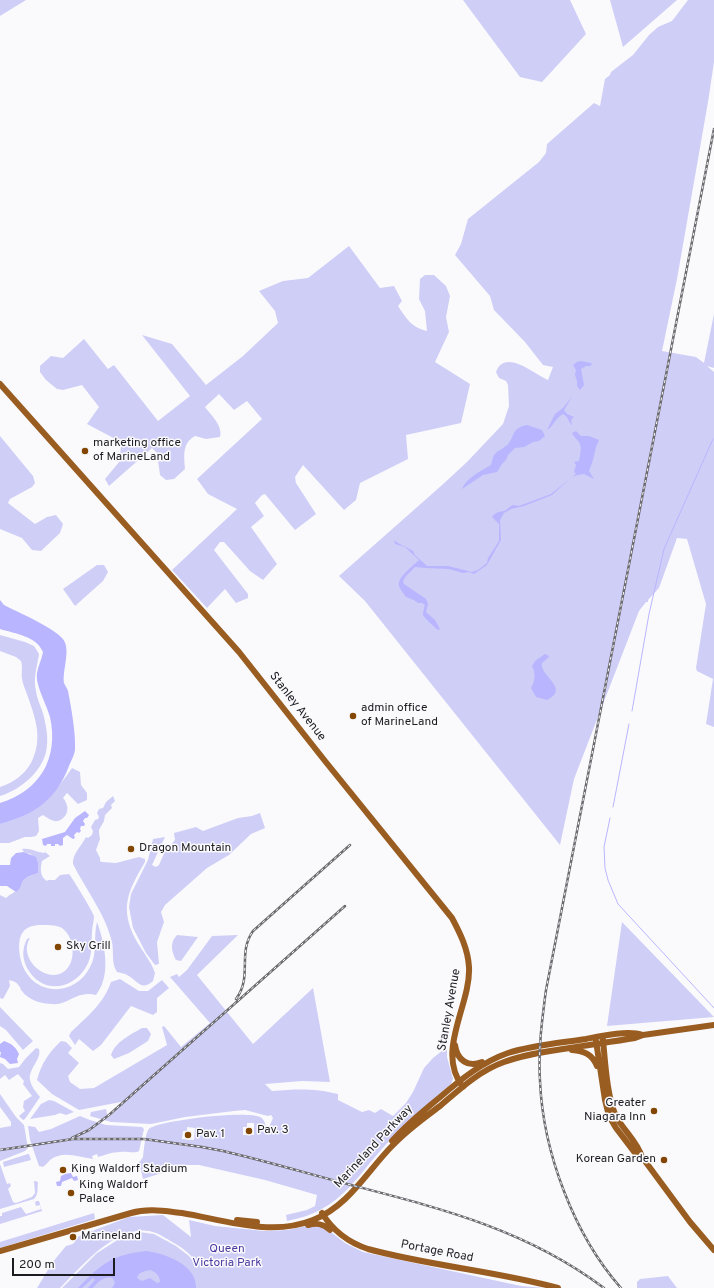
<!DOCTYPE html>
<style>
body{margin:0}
#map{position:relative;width:714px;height:1288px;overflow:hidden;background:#fafafd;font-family:Overpass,sans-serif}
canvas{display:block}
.scale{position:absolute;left:12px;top:1258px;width:103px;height:18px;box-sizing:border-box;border:2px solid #1c1c22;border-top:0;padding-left:5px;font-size:12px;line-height:14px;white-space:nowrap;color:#1c1c22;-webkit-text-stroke:3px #fafafd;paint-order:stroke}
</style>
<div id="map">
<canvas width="714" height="1288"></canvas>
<div class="scale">200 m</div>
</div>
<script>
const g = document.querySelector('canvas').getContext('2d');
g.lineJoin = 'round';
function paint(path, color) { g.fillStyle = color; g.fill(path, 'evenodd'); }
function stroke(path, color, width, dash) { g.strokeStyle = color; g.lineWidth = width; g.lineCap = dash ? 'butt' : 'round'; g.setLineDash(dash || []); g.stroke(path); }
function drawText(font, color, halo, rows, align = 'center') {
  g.font = font + ' Overpass,sans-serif'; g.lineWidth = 3; g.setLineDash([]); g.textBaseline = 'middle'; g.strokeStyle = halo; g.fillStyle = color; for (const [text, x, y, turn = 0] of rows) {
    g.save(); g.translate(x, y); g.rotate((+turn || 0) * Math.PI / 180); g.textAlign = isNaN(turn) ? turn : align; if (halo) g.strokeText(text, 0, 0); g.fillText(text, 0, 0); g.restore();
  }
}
paint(new Path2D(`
 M0,0h26l-26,16z
 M463,0h107l16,34 -44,48 -22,-5z
 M610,0h67l-54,47z
 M688,0h26v62l-6,40 -31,177 -15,72 34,6 8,6 10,-49v54l-7,-2 7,6v355l-8,-3 7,-45 -16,-8 -1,-3 10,-64 -19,-65 -10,-1 -18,50 -11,12v2h-2l-7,9 -65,168 -14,66 -195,-244 -26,-25 102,-90 26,-24 36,-38 6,-18 -1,-21 -2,-4 -7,-3 -3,-6c9,-24 38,2 52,8l5,-13 -10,-2 -18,-23 -31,-32 -4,-14 -35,-41 6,-11 7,-25 71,-57 7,-9 1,-9 47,-41 6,3 5,-27 5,-4 1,-3 22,-17 16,-20 9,-8 14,-6z
 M349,246l31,42 14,-2 8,15 -4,5c8,12 14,22 29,25l-2,-20 -6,-12 1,-20 5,-4h9l12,11 4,10 -4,21 3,15 -14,30 35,22 -9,39 -55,12 2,24 -48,24 -4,17 -12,10 -41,-45 -8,12 1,6 20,31 -21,16 -30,-36 -3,1 -7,8 9,13 -13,11 26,37 -14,16 -13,-9 -26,-29h-4l-6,8 34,44v4l-12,5 -11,-14 -18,19 -35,-38 65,-61 -29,-15 -11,-15 65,-60 -15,-18 -13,9 -15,-16 -14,13c7,9 18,19 15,30l-14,2 -11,-3c-13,7 -11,20 -10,33l-11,10 -8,1 -6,-5 -3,-22 -5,-5 -43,38 -4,-7 15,-18 1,-19 -34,-18 12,-17 -17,-22 -19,5 -6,-1 -11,-9 -6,-8v-6l11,-10 12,2 21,-19 24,30 6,-4 44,56 32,-25 -48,-61 30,9 34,41 37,-29 35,-33 -3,-12 -16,-20 24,-10 25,-3z
 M0,436l33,40 2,7 -3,4 -22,12 -2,4 27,21 12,-7 9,-2 7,9 -3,9 -19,18 -9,-1 -10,-12 -22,-9z
 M97,565h7l4,7 -5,9 -28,25 -12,-17z
 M0,635l25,7 9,4 5,8c-2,13 -6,24 -3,37 1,9 6,17 8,26 2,9 4,19 3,28 -1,24 -26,45 -47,51v-9c13,-4 24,-12 31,-24 12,-24 5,-43 -3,-66 -2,-6 -5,-12 -6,-18 -1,-6 1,-12 -1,-18l-5,-4 -16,-6z
 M72,768l8,4 1,13 6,8v7l-9,4 -11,-11 -4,5c7,8 6,19 -5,23 -5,1 -11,-3 -15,-6l-5,3 1,13 -3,5 -5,1h-6l-16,6h-9v-19c38,-10 50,-25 72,-56z
 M113,796l2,5 -4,4 1,3 -7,7 -1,6 -5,9v3l1,6 -4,11 4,8v3l2,1 14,1 23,-6 6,2v3c-17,29 -26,46 -9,78 6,11 15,21 19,33l-2,8c-12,11 -16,-1 -26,-6 -3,-2 -7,-2 -10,-3 -6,-9 -3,-20 -5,-30 -7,-29 -26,-52 -39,-78 -1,-10 8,-17 13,-27l2,1 4,-3 1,-4 -2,-4 4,-7 3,-1 1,-2 -2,-4 2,-4 4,-1 3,-6z
 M260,813l5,15 -14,6 -22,21 -22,13 -42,37 -4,7 3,10 -7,20 2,22 -4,1 -9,-12 -13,-25 -4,-21 2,-13 17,-34 5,-21 12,-2 -13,28 4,2 3,-2 6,-14 10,-11 -1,-7 22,-6 7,4 35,-13 14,-2z
 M22,849c8,-1 14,3 22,4l1,-1 5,4 -8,5c-2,8 -2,16 5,20l1,-1h7l5,-5 9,-1c4,5 24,38 25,42 0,5 -2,11 -2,16 -1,12 1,24 -6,35 -14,24 -45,27 -59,1 -5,-10 -5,-19 0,-29l3,-1c-15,24 28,55 41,24 4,-11 1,-29 -11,-35 -6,-2 -12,-2 -18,-2 -7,0 -15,1 -19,7 -6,7 -4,24 -1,32 12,33 53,33 68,3 8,-14 3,-30 7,-45 6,16 12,42 6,59 -1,5 -4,9 -7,14 -20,-5 -28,11 -44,9 -10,0 -24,-4 -30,-13 -2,-1 -1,-4 -3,-5 -2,-4 -6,-5 -10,-6l1,6 -7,13 -3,-1v-103l6,3c4,-4 8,-5 11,-8 3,-3 3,-6 6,-9 3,-4 10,-6 15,-8v-9l-7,-10 -7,-2z
 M622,922l92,95 -107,9z
 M177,935l21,2 -17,24 -5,-1c-5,-9 -6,-18 1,-25z
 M238,935l-41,40 56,69 60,-56 17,94 -28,-1 -37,3 7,7c25,-2 42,-3 66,3v6l24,12 7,-2 6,3 6,-4 12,7 13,-13 7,-11 11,-24 9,-10 14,-11v10l6,22 -2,5c-21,18 -42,36 -61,56 -35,37 -48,71 -103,81l-1,-6 21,-5 8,-4 2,-11 -52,-15 -66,-15h-12l-44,14 -4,-17c1,0 4,-5 4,-5 1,-6 2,-26 7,-29 13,-8 97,-18 110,-11 4,2 5,6 6,10h3l4,-9 -2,-3 -3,1 -23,-6 -11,1 -49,6 -34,7 -40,-2 -21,-6 1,-4 15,-3 2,9 18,-17 -47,9 -27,-16 -15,-14c4,-16 12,-28 24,-39l5,1 6,6 -4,5 11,10 -11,13 2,6 10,7 14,-1 73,-43 -5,-18 2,-1 17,21 29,-24 -40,-46 7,-3 2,3 8,-7 25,-34zM247,1123h7v12h-11v-8h4zM187,1127l8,1 -1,12 -12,-1 1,-8h4z
 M120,979l19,12h9l14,-11 7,8 -12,10v14l-4,3 -22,-9 -30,39 -8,6 -14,-12 -4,6 -6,-9 2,-4c16,-15 33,-29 40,-50z
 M0,1007l33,34 -10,9 -17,-20 -6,-4z
 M142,1028h5l4,6 -3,7 -19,12 -15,6 -3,-4c4,-13 19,-20 31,-27z
 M36,1048l3,1c3,10 -11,20 -9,31 1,6 6,12 10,17l-15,22 -2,1 -4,-4 6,-5 -2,-4 1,-6 8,-5 -9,-12 1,-3 -6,-7 -9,6 -4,-5 -5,4v-16l3,1 5,5 11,-2 7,-9z
 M0,1094l16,23 8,8 4,23 -3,3 -25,10v-33l11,-2v-4l-11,-15z
 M49,1100l5,1 20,11 -8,3 -6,-2 -5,2 -25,4 11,-15z
 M80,1116l10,4 16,5 36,2 2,2 -5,22c-4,3 -13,0 -19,1 -8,0 -15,3 -22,5l-1,-3 -5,2 1,3c-15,-2 -30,-9 -43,1 -2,2 -4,5 -7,7l-4,-1 -9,-26 -2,-14 7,1 4,5 12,-3z
 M28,1154h1l2,6 -27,7 -1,-5z
 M0,1164l7,20 3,-1 1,3 -3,3 5,13 3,1 16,-6 3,-4 -1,-12h1l3,1c-1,6 1,12 -4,17l-34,10z
 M37,1201h2l3,10 -42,13v-8h2v-3l19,-6 5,7 15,-5 -1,-4 -4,1 -1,-4z
 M94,1213l1,6 -95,29v-6z
 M163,1215l28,22 -2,-17 26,6 49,5 23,-1 25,-5 15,4 18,14 18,9 158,34 23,2h-482l35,-35 30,-19 12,-2 15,2 22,12 13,10 9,11c-4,-11 -16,-20 -26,-25 -5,-3 -11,-7 -16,-9 -36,-14 -74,33 -96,55h-23l15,-25 14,-17c12,-3 6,-3 13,-10l50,-19z
 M668,1276l9,12h-40v-6l3,-3z`), '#cfcef7');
paint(new Path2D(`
 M581,361l10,2 1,1 -2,2h-4l-5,3 3,16 -4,5 -3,-4v-5l-2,-6 1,-5 -3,-5 4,-3z
 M572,397l-8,13 3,4 7,3 -3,3 1,5c-4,-3 -3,-8 -9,-11 -8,4 -9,12 -16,16l8,-16 8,-6z
 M527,425l15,5 3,6 -6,5 -6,1 -9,5 -9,1 -7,7 -2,5 -4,4 -5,8 -14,3 -21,14c4,-11 19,-18 29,-24 4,-15 4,-11 15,-19 9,-7 4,-18 21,-21z
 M576,431l5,5h8l10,4 -3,7 -3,13 -4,11 5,8 -10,-5 -6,1 -6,2 -20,18 -28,11 -13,3 -7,4 -4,7 1,20 -14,25 -13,9 -5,-2 -6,1 -14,-4 -23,-1 -11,-1 -9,9 -3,5 1,3 22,15 2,5 -2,8 9,8 5,9 -2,1c-2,-2 -14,-12 -15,-15 0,-2 1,-7 2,-10l-3,-2h-4l-4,-3 -8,-3c-2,-3 -6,-8 -7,-11 -2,-9 14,-20 20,-26l-14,-13 -10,-3 -1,-4c5,5 12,6 17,10 5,3 1,0 4,5 1,1 10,9 12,11h21l24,6 6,-2 9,-7 1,-5 11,-17v-17l-7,-7c4,-5 6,-5 12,-6 3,-1 6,-5 9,-6l6,1 32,-12 25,-20 -2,-2 2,-7 -2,-3 5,-1c1,-7 4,-15 -1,-20 -2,-3 -4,-4 -6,-8z
 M0,600l4,5c15,8 47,21 58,33 10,10 0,32 2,45 1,2 3,5 4,8 3,15 8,43 7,58 0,5 -4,12 -6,17 -13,34 -35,49 -69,58v-21c40,-12 59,-45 50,-86 -3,-12 -15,-32 -13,-44 1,-7 5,-14 6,-21 -7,-16 -27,-18 -43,-23z
 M545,654l4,2v1l-7,6c-3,13 29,25 5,37l-11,-3 -5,-9c4,-7 5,-14 1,-22l3,-5z
 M85,811l4,4 -2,3h-2l-2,3 2,3 -1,2h-3l-1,3 1,2 -2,2 -2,-1 -3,3 1,3 -2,1 -6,-4 -4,3v7l-3,1 -2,-2h-3v2h-4v-2h-4l-1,2 -3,-1 -1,-6 23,-7 10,-14z
 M24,852l12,5 2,6v10c-5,2 -11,3 -15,8 -3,4 -2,8 -7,11l-9,-6h-7v-21h10l1,-7 5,-5z
 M4,1041c8,3 11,5 15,13l-2,5 1,4 -8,1 -5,-5 -5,-2 1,-5h-1v-8z
 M71,1173l2,4 4,-1 1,4 -4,1 -2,-3 -10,4 -1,4h-4l-1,-4 4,-1 1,-5 4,-2z
 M147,1251c19,3 50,14 49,37h-84c3,-3 4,-7 0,-10 -8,-2 -14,4 -19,10h-5l7,-8 -2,-2 -11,10h-4c23,-24 35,-34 69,-37zM150,1270c6,2 10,6 10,12l-3,1 -7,-5 -8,3 -5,-3c1,-6 8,-7 13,-8z`), '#b9b5fe');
stroke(new Path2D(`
 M632,711l17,-97 15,-65 49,-110
 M613,807l16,-83
 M610,818l-6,29 1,21 3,12 10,24 96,104`), '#b9b5fe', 1);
stroke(new Path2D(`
 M0,384l239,268 86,109 127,157c8,15 16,31 17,49 2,38 -34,85 -6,120
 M603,1040c2,20 4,58 13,76 7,14 21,25 26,41l48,65 24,28
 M596,1041l9,59 4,16 7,12 19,25 7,4
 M455,1045c2,15 13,23 27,17
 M572,1050c12,1 20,4 25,16
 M392,1141c14,-16 31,-30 47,-43 21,-18 43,-36 69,-45 25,-8 52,-10 78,-14 15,-3 42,-9 57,-4
 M322,1213c11,18 25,29 46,36 62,17 128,22 190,39
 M237,1220l20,2
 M308,1225c8,-2 15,-2 22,5
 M0,1251l131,-38c17,-5 33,-2 51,0 42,7 89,24 131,7 36,-14 54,-49 80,-75 14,-15 31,-27 47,-39 20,-17 39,-35 64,-44 19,-7 39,-10 59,-13 24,-4 48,-7 72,-11l8,-3 71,-10`), '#9a5d21', 6);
const rail = new Path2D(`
 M236,999c17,-23 1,-45 17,-68l97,-86
 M72,1138l17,-8 20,-15 236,-209
 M0,1150l73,-11h71l58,8 21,4c43,10 86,23 128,34 92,24 176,45 253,103
 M621,1288c-47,-53 -78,-136 -81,-207 -2,-31 2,-61 6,-91l168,-861`);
stroke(rail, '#6a6a6f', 2.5);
stroke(rail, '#fafafd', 1, [3]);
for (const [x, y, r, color] of [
 [85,451,4,"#824600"],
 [353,716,4,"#824600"],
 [131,849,4,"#824600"],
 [58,947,4,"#824600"],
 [654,1111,4,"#824600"],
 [249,1131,4,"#824600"],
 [188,1135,4,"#824600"],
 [664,1160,4,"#824600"],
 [63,1170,4,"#824600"],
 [71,1193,4,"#824600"],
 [73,1237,4,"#824600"]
]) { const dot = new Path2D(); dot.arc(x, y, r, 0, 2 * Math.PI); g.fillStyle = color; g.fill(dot); stroke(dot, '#fafafd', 1.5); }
drawText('12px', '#1c1c22', '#fafafd', [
 ["marketing office",93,444],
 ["of MarineLand",93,458],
 ["admin office",361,709],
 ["of MarineLand",361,723],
 ["Dragon Mountain",139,849],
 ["Sky Grill",66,947],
 ["Greater",646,1104,"right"],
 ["Niagara Inn",646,1118,"right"],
 ["Pav. 3",257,1131],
 ["Pav. 1",196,1135],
 ["Korean Garden",656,1160,"right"],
 ["King Waldorf Stadium",71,1170],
 ["King Waldorf",79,1186],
 ["Palace",79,1200],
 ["Marineland",81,1237]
], 'left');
drawText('12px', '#1c1c22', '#fafafd', [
 ["Stanley Avenue",297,707,52],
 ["Stanley Avenue",450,1010,-80],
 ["Marineland Parkway",374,1147,-47],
 ["Portage Road",437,1252,11]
]);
drawText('12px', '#4d3ba1', '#fafafd', [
 ["Queen",227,1250],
 ["Victoria Park",227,1264]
]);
</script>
